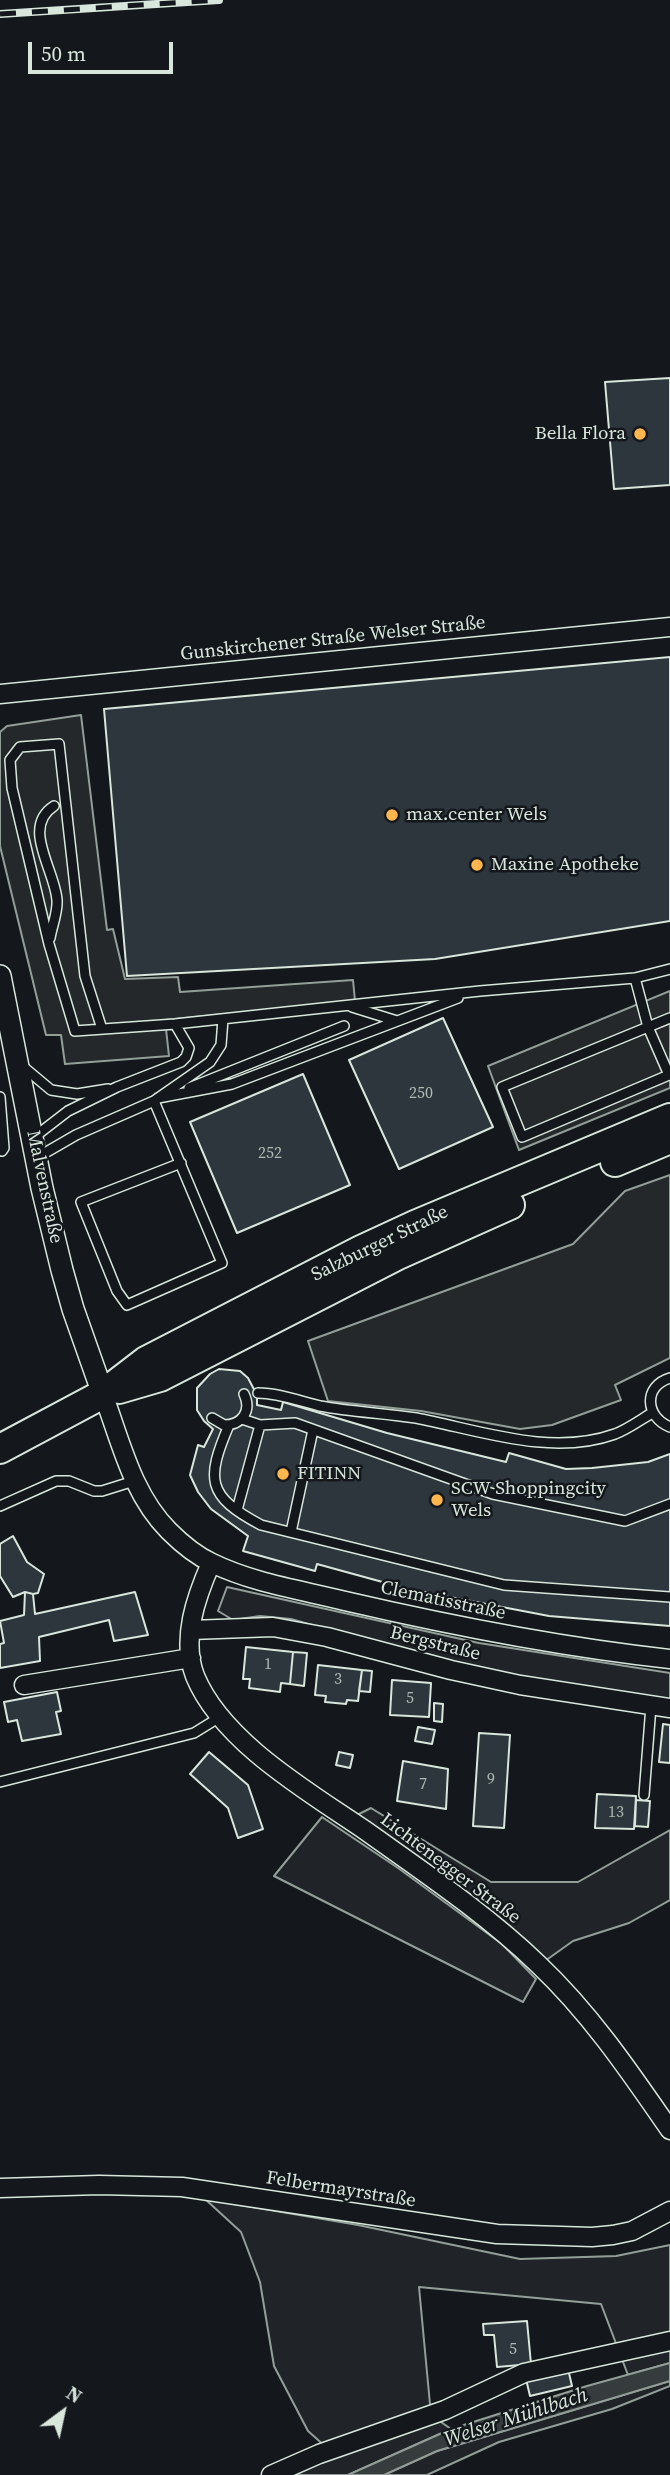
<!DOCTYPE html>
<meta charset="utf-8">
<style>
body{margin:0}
#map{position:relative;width:670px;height:2475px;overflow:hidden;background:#14181c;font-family:"Source Serif 4",serif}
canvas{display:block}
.north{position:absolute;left:28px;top:2377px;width:70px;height:70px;-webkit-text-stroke:5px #14181c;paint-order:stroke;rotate:33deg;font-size:19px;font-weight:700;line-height:28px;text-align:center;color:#d8e6dc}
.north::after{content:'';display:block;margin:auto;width:24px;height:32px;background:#d8e6dc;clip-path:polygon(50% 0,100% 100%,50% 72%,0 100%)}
.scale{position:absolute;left:28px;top:42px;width:145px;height:32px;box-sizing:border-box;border:4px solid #d8e6dc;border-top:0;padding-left:9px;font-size:21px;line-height:24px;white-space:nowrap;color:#d8e6dc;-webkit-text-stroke:5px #14181c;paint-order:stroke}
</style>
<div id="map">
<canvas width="670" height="2475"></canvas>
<div class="north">N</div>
<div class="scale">50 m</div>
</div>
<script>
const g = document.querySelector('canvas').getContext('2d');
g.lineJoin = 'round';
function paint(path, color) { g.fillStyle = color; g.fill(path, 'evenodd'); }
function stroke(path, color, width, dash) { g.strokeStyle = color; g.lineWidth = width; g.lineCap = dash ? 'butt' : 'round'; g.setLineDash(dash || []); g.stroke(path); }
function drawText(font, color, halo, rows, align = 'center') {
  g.font = font + ' "Source Serif 4",serif'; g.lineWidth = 5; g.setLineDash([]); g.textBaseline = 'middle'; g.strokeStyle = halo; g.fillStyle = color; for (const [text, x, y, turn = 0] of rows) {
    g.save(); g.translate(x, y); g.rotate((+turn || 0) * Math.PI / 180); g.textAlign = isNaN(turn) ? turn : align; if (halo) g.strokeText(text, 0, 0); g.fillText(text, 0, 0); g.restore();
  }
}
const green = new Path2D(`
 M227,1587l252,56 191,30v29l-205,-33 -174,-50 -31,-3 -27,4 -15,-9z
 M371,1808l120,74h87l92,-52v70l-41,23 -56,18 -28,20 -190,-145z
 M322,1817l76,51 104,76 34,35 -13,23 -249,-126z
 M205,2199l153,26 162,34 96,-3 54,-11v118l-42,12 -27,-71 -182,-17 12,128 20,14 -103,46h-58l46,-19 -28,-25 -34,-65 -14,-84 -19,-50z
 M670,2381v5l-58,23 -113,33 -72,33h-43l53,-24z`);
paint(green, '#202428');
stroke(green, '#939e99', 2);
const parking = new Path2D(`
 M81,715l26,215 6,-1 12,50 53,-2 2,15 173,-12 2,21 -190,19 4,36 -104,8 -4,-29h-15l-46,-189v-114l7,-6z
 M670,991v97l-151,62 -31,-84z
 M670,1175v183l-55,27 6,15 -69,25 -32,4 -99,-18 -93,-10 -20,-60 265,-97 52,-53z`);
paint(parking, '#24282b');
stroke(parking, '#939e99', 2);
const water = new Path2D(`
 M670,2363v18l-233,70 -53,24h-36l103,-46 136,-43z`);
paint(water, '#363b3e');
stroke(water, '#939e99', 2);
const building = new Path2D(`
 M670,378v107l-56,4 -9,-107z
 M670,657v264l-235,38 -308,17 -23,-267z
 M443,1018l50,109 -94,42 -50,-109z
 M303,1074l47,111 -113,48 -47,-111z
 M219,1369l21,2 8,7 9,17v10l24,5 2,-8 104,31 119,29 3,-9 57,16 26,-1 56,-6 22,-8v172l-121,-10 -141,-27 -91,-25 -2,7 -72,-20 5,-15 -37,-27 -13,-17 -8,-17 8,-30 6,2 9,-18 -9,-8 -7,-11v-22l13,-14z
 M13,1536l14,26 17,12 -6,19 -5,1 -8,-2 -12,5 -13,-21v-32z
 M25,1592l8,2 2,20 100,-22 13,43 -34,6 -5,-21 -70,17 1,24 -40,7v-24l4,-1 -4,-22 24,-6z
 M246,1647l47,5 -3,32 -9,-1 -1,9 -31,-4 1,-9h-7z
 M293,1652l14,1 -3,33 -14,-2z
 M318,1665l44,5 -4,31 -11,-1 -1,4 -21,-2 1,-6 -11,-1z
 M362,1670l10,1 -2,21 -11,-1z
 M392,1680l39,3 -2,34 -39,-2z
 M57,1692l4,19 -5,1 5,22 -39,7 -5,-21 -9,2 -4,-20z
 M434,1703l9,1 -1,18 -8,-1z
 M663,1724l7,1v38l-11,-1z
 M418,1727l17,3 -3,14 -17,-3z
 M479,1733l31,2 -6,93 -31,-2z
 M209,1752l39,33 15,44 -25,9 -10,-30 -38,-34z
 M339,1752l14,3 -3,13 -14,-3z
 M403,1761l45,8 -2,40 -49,-8z
 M597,1794l39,2 -2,33 -39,-1z
 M636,1800l14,1 -2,26 -13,-1z
 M527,2321l4,43 -34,3 -3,-32h-10l-1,-11z
 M568,2369l4,17 -42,10 -4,-17z`);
paint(building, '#2c363c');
stroke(building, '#d8e6dc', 2);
const service = new Path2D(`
 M50,938c2,-12 8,-26 7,-38 -2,-30 -36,-73 -3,-94
 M635,978l13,49 22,-9
 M352,1007l45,14
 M102,1029l-17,-53 -26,-232 -39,3 -10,13 2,28 37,156 26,87 100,-7 305,-33 155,-13 35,-9
 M20,1064l31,26 26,4 31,-5
 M669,1075l-21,-48 -146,60 20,50 147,-62 1,-1
 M189,1088l155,-62
 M0,1097l4,51 -2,3
 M158,1098l74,-14 226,-86
 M154,1101l68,162 -95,42 -10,-14 -36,-89 100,-39
 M33,1138l35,-27 49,-24 64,-25 5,-5 3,-9 -14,-24
 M38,1157l38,-22 78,-34 56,-39 11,-17 2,-26
 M670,1378c-27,8 -25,39 0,49
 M258,1393c21,0 41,8 62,13 31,6 64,7 96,12 63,12 135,39 199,16 13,-5 25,-14 37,-21
 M212,1418l12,7c18,0 28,-14 20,-31
 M242,1419l18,6 35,-2 198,71 132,27 45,-17
 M229,1425c-23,54 -23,71 32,100l243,60 166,12
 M0,1506l56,-25h13l25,10h8l32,-10
 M237,1510l23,-85
 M291,1532l22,-102
 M0,1782l194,-49 26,-16
 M644,1795l7,-89`);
const minor = new Path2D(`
 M0,694l670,-67
 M103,1394c18,48 29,100 66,137 12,12 28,25 43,32 41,20 89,27 133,38 108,25 215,46 325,58
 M211,1563c-15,34 -30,76 -16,113 27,66 114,116 171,155 59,42 120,83 172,133 52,49 92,108 132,166
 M191,1630l82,-3 54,10 124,33 69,15 150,23
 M24,1685l167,-27
 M0,2188l99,-3 83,2 315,47 95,3 21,-2 19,-4 38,-20
 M271,2475l48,-21 126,-44 79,-37 146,-32`);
const tertiary = new Path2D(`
 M0,976l42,212 20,82 11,39 30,85`);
const primary = new Path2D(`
 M615,1162l55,-23
 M119,1389l41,-12 236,-121 114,-51
 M0,1449l103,-55 43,-33 215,-111 54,-25 255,-107`);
stroke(service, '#d8e6dc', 12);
stroke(minor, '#d8e6dc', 21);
stroke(tertiary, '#d8e6dc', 24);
stroke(primary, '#d8e6dc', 32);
stroke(service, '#14181c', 9);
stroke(minor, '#14181c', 18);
stroke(tertiary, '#14181c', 21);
stroke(primary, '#14181c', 28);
const rail = new Path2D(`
 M0,14l219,-14`);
stroke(rail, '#d8e6dc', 8);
stroke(rail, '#14181c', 5, [16]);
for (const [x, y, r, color] of [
 [640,434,7,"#ffb74d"],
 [392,815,7,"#ffb74d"],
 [477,865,7,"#ffb74d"],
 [283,1474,7,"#ffb74d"],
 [437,1500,7,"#ffb74d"]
]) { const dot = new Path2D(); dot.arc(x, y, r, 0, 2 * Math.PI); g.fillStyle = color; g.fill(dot); stroke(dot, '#14181c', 2.5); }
drawText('16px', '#adbab4', null, [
 ["250",421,1094],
 ["252",270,1154],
 ["1",268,1665],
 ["3",338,1680],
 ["5",410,1699],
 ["9",491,1780],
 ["7",423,1785],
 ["13",616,1813],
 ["5",513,2350]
]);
drawText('19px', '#d8e6dc', '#14181c', [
 ["Bella Flora",626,434,"right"],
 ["max.center Wels",406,815],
 ["Maxine Apotheke",491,865],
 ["FITINN",297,1474],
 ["SCW Shoppingcity",451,1489],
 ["Wels",451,1511]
], 'left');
drawText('19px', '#d8e6dc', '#14181c', [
 ["Gunskirchener Straße Welser Straße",333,639,-6],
 ["Malvenstraße",44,1187,78],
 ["Salzburger Straße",380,1244,-26],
 ["Clematisstraße",443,1601,12],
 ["Bergstraße",435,1644,14],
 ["Lichtenegger Straße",450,1869,37],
 ["Felbermayrstraße",341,2190,9]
]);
drawText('italic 21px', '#d8e6dc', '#14181c', [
 ["Welser Mühlbach",516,2418,-18]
]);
</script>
